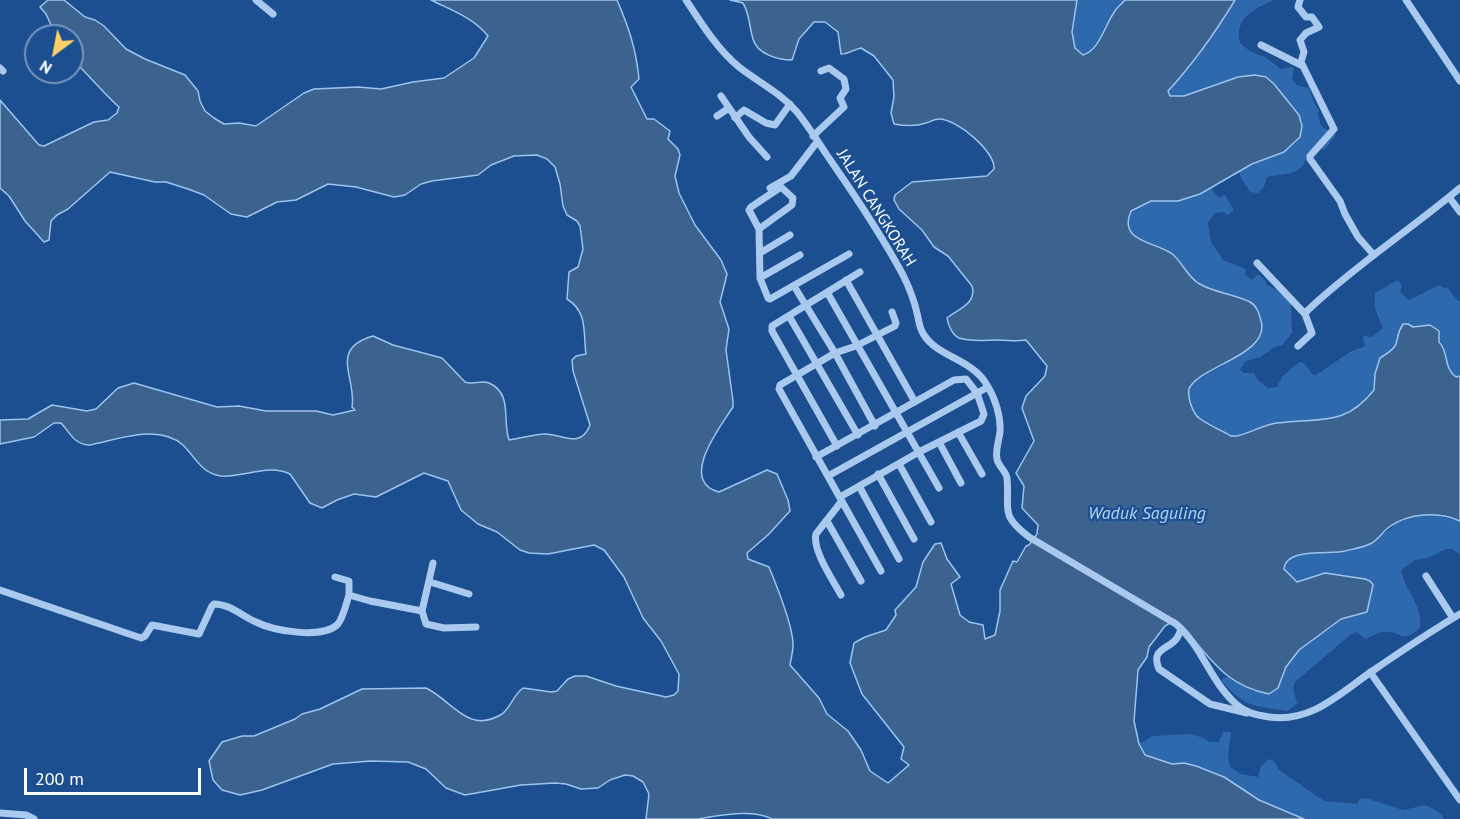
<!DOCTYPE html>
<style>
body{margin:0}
#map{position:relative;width:1460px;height:819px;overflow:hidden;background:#1b4f8f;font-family:"PT Sans",sans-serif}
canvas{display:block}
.north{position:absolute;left:24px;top:24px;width:60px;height:60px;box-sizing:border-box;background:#1b4f8f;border:2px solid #7695bc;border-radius:50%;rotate:212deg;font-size:16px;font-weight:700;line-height:24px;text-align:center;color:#fff}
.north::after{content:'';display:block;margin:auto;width:21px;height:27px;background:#ffd166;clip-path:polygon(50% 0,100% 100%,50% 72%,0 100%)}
.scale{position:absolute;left:24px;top:768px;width:177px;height:27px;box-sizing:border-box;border:3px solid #fff;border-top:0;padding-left:8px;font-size:18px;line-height:21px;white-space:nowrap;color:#fff;-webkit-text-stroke:4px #1b4f8f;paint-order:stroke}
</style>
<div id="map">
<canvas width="1460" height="819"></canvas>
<div class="north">N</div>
<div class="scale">200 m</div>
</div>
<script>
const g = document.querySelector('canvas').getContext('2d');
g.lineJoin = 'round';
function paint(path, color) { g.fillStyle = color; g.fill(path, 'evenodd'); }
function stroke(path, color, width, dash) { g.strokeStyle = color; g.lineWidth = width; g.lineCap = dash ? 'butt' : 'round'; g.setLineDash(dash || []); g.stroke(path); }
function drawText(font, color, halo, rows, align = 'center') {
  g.font = font + ' "PT Sans",sans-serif'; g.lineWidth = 4.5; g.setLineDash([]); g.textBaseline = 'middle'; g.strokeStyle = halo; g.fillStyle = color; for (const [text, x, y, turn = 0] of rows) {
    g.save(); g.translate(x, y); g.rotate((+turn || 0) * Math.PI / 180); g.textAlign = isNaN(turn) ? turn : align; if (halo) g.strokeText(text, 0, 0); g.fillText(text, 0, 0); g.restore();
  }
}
paint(new Path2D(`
 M1077,0h48c-9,13 -28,51 -42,55l-8,-7 -3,-16z
 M1235,0h39c-19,9 -40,17 -34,43l11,9 14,5 16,12 11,-2 2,1 -2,12 6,6 11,2 5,15 5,7 -1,5 3,11 15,9 -12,15 -3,-2 -15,10c-5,19 -23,15 -39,19l-3,10 -6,6 -8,-1 -9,-14 -2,-6c14,-9 30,-12 44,-20 8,-4 16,-11 18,-20 5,-29 -42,-44 -63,-55l-54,19h-14l-2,-5 22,-23 19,-27z
 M1211,188l8,10 6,-3 9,15 -6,5 -5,-3 -8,1 -7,9 3,20 12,18 23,9 -1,6 7,5 6,-6 7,6 2,5 16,8 8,12 1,28 -10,12 -9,3 -13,9 -14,4 -6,8 4,4h10l4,7 9,8 10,-1 5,-10 17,-15 5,1 10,13c12,-7 22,-15 33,-22 5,-4 12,-5 18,-8l-2,-8 1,-2 8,1 11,-9 -8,-19v-16l23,-13 4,5 -2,7 9,8 30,-15 5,3 3,-1 11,14h2v75l-4,1c-12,-8 -7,-20 -13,-31 -4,-7 -8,-14 -13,-21l-30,4c-3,18 -4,19 -20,29l-5,16 -1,16c-30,38 -55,27 -97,33 -14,2 -27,10 -40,13h-6c-10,-6 -24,-11 -33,-18 -6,-6 -12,-23 -8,-30 6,-11 20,-15 31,-21 14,-8 30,-19 40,-32l-8,-31c-18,-9 -40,-11 -57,-22 -10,-8 -14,-21 -24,-28 -18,-13 -54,-12 -41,-43l20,-10h27l22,-7z
 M1428,514l32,7v33l-8,-5h-6l-18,9 -13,2 -14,10c4,21 22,35 19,58 -20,17 -18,2 -36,4 -6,0 -13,4 -18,7l-10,-7 -6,3 -55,47 -2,5 4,17 -10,7c-33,-5 -43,-4 -65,-30l1,-3 5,-1 25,14 25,-4 8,-20 13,-17 47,-34 -38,-38 -11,4 -13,-13 1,-5 3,-5 21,-6 33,-1 30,-9 28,-22z
 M1223,732h8l-3,25 2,10 11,7 17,3 3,-11 8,-7 5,2 5,9 45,31 33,3 3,-5 6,-1 37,12 23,-5 14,8 4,6h-140l-45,-19 -35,-23 -28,-11 -12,-3 -12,1 -27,-9 -6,-11 14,-8 35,-2 13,3 9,5h9z`), '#2e69ad');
const water = new Path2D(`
 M48,0h16l21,17 10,3 9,6 22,23 19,10 40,16 13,16 2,10 5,10 9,7 10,6 15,-1 17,3 48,-33 10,-4 44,-2 23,2 32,-7 31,-4 30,-20 14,-22c-14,-18 -37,-26 -57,-36h186c12,28 19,49 22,79l-8,8 16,32h7l16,12 -2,8 10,10 2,6 -5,21 4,17 16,32 26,35 6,14 -7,28 9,27 -3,21 7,51v6c-13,20 -55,74 -14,85l48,-22 10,4 11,26 2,11 -22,24 -21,18 1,6 21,8c7,17 25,62 24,79 0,6 -2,12 -3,19l29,33 8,16 21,17 13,19 9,21 18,12 21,-18 -8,-6 3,-12 -42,-53 -12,-31 4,-20 11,-6 21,-7 10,-15 -1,-5 21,-23 7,-25 12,-18 6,-1 6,16 13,18 -9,7 9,31 9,7 14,3 2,14 10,-4 5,-24v-21l13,-29 4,1 9,-16 3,-1 8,-11 1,-9 -16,-17 2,-22 -8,-13 18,-32 -12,-33 4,-12 19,-20 2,-10 -21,-26c-11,2 -18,0 -28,0 -11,0 -28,2 -39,-2 -7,-3 -11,-14 -12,-20 11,-9 30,-14 25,-32l-24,-30 -14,-9 -12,-17 -23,-21 -5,-9 1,-5 17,-13 75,-6 7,-7c2,-17 -37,-50 -55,-50 -5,0 -9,3 -13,4 -11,4 -21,3 -32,1l-3,-11 3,-16 -1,-17 -19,-24 -13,-8c-7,1 -12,6 -20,6l-3,-22 -13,-10h-11l-15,17 -7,21c-14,0 -35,-6 -39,-21 -4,-13 -3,-24 -10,-36l-13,-3h347l-5,32 3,16 8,7c17,-5 22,-31 32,-44 2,-4 7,-7 10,-11h110c-20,33 -41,63 -67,91l2,5h14l54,-19 17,-2 11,2 8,7 25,31 3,11 -2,11 -16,15 -32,12 -52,30 -22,7h-27l-20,10c-13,30 21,30 40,42 11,8 15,22 27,30 16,10 36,11 52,19 7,4 9,11 11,19 10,34 -64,46 -72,68 -1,4 0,9 1,13 2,6 4,13 9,16 9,7 22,12 32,18h6c13,-3 26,-11 40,-13 42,-6 67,5 97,-33l1,-16 5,-16c26,-16 11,-15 23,-34h5l5,3 17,-2 9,6v11c10,9 4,26 17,35l4,-1v145c-22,-10 -51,-8 -71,6 -6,5 -11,12 -17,16 -7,4 -19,6 -27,8 -14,4 -59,-4 -61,18l13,13 28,-9 40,6 5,2 3,4 -6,27 -26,7 -42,31 -13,17 -8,21 -9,6c-50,-10 -61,-43 -94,-74l-10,6 -16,21 -2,10 -9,13 -4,51 5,23 6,11 27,9 12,-1 12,3 28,11 35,23 45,19h-532c-19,-11 -55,-3 -74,0 -17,0 -35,0 -52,0l3,-25 -6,-12 -10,-6 -8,-1 -15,5 -12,8 -17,1 -15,-5 -11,-1 -34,2 -56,10 -19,-7 -20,-19 -18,-7 -37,-1 -38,3 -71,26 -22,5 -18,-5 -9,-10 -4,-19 13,-19 20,-6h12l41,-17 7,-5 18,-5 42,-20 64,-1c27,13 42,47 76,26 9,-7 12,-20 21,-26l28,4 6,-1 11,-12 7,-3h11l30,10 50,11 8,-2 4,-4 1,-17 -18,-33 -18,-23 -19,-41 -20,-27 -10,-5 -46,9 -19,-1 -9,-3 -23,-18 -19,-8 -17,-14 -13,-29 -24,-8 -48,24 -22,-3 -17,6 -15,8 -12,-5 -20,-29c-22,-11 -46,4 -69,2 -20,-3 -25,-18 -38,-31 -25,-22 -66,-5 -94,0 -15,-1 -18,-11 -28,-22h-7l-20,14 -34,7v-24l28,-1 24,-14 35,6 9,-2 22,-21 16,-5 83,24 22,-1 27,5h50l17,4 22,-5 -3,-3c5,-29 -24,-58 21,-71l20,9 49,13 23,24c8,3 16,-2 24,1 24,10 13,38 20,57 12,-2 23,-5 34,-6 17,-2 37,17 47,-9l-17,-54 -1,-11 4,-4 10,-2c-3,-22 2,-42 -19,-55l2,-27 9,-5 5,-18 -3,-23 -3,-5 -10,-6 -4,-9 -3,-22 -5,-17 -8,-8 -10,-4 -23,1 -23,9 -13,10 -46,6 -11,3 -16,11 -11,2 -38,-10 -28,-3 -32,16 -19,2 -30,15 -16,-3 -27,-19 -16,-6 -22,-7h-11l-45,-10 -42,37 -11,6 -6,6 -2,19 -5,2 -19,-21 -16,-25 -9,-8v-88l39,45 5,1 50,-24 14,-2 9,-7 2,-6c-17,-15 -30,-32 -47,-48v-23h-16l-10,-22 -6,-7z`);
paint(water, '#3c6290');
stroke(water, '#9cc4f0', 1.5);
stroke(new Path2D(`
 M256,0l17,14
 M686,0c15,23 32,50 53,67 19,15 42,26 58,45 13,16 24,35 36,52 25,36 49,72 70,111 6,12 11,25 14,38 2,8 2,15 7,22 14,22 48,24 63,50 8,13 14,31 13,47 -1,9 -5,18 -3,27 1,7 9,12 10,19 3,32 -8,36 22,59l147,87c26,22 34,57 60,80 10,9 20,11 33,13 42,6 70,-23 102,-45 29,-20 59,-40 89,-58
 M1300,0l-2,7 8,10h6l7,10 -13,6 -6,7 4,12 -3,10 33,67 -24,27v3l30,42 5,13 13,23 15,17
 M1406,0l54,81
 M1261,45l42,21
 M0,68l3,3
 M721,96l28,41 18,20
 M717,116l12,-8
 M735,118l9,-8 22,13 9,2 15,-21
 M813,136l31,-29 -4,-9 6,-9 -2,-10 -15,-11 -8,3
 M770,188l21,-12 26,-34
 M1449,197l11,15
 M759,229l-10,-19 2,-3 30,-20 12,11 -1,7 -33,24 1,49
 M760,253l30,-18
 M800,255l-40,23 8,20 2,1 79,-45
 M1257,263l48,51
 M846,280l69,122
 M794,286l41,67 40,73
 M827,292l112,196
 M789,316l69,119
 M1298,346l14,-13 -7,-19 3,-4c48,-45 102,-80 152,-122
 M958,432l24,42
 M939,442l22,41
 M837,446l-65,-115v-5l88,-54
 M816,457l138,-77 12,-1 11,14 7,21 -3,7 -62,31 -79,45
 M899,464l32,58
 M878,474l36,65
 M828,476l160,-89
 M859,486l40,73
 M841,502l-25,32c-4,16 17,46 25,61
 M827,521l34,60
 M433,563l-11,48 4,13 18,4 32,-1
 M881,571l-102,-182 1,-4 55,-32 21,-7 39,-20 1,-3 -4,-11
 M1426,576l27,42
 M335,577l14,4v14l21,6 52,10
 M430,582l39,12
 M0,590l141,48 4,-2 7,-11 47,9 13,-28 2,-2c16,0 28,12 42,18 18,9 65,17 81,3 6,-6 9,-21 12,-30
 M1181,629c-1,3 -2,6 -4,9 -8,12 -27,10 -18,31l51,35 37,9
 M1370,672l90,128
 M0,813l26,2 8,4`), '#a9c9ee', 7);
drawText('16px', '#fff', '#1b4f8f', [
 ["JALAN CANGKORAH",876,208,58]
]);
drawText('italic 18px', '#b5d3f5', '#1b4f8f', [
 ["Waduk Saguling",1147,514]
]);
</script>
